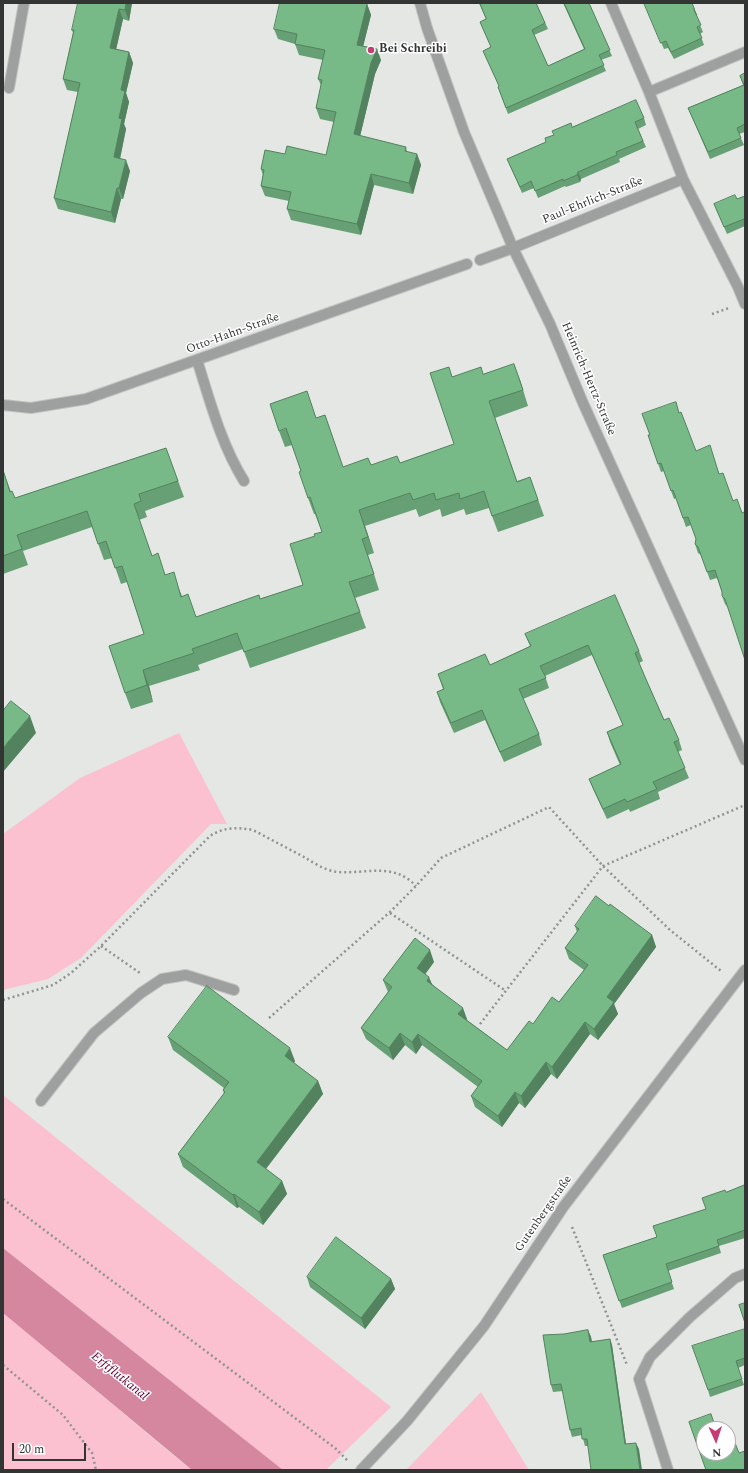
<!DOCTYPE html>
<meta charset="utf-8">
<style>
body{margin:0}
#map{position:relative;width:748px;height:1473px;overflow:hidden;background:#e4e7e4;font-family:Spectral,serif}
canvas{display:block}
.frame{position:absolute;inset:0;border:4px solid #333534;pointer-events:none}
.north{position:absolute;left:696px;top:1421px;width:40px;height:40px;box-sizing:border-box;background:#fff;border:1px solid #adaeae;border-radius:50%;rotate:177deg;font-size:11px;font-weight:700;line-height:16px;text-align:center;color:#333534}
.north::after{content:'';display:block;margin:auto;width:14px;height:18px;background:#c63c74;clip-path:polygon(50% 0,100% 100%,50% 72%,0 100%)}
.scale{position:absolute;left:12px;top:1443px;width:74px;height:18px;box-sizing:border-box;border:2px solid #333534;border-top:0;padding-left:5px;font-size:12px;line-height:14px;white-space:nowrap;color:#333534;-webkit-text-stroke:3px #fff;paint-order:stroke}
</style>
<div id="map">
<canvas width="748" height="1473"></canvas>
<div class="frame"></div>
<div class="north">N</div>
<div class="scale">20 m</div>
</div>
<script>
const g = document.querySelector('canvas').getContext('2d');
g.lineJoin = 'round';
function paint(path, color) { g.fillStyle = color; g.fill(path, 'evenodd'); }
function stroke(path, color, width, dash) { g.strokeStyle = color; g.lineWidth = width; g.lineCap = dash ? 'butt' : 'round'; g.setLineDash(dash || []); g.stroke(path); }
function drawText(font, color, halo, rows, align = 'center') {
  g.font = font + ' Spectral,serif'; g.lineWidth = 3; g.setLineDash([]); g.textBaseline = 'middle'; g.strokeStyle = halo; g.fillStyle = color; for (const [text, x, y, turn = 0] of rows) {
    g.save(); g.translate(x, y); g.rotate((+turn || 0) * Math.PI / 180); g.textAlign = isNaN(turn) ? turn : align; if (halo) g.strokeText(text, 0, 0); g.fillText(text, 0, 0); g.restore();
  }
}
paint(new Path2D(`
 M179,733l48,91h-16l-130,134 -33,21 -45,11v-156l77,-56z
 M3,1095l388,312 -65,63h-43l-280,-222z
 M3,1313l170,142 19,15h-189z
 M481,1392l48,78h-123z`), '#fbc1d1');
paint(new Path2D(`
 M3,1248l280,222h-91l-189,-157z`), '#d687a0');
const minor = new Path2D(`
 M420,3l7,25 37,104 49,116 37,76 33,79 162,357
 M611,3l38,89
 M745,52l-96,40 34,87 55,108 7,17
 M9,88l15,-85
 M480,260l33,-12 170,-69
 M197,360c13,41 24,84 47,121
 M3,405l28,3 55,-9 381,-135
 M41,1101l53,-68 47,-40 21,-14 24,-4 48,15
 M361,1470l46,-49 77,-95 80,-120 181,-236
 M668,1470l-29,-91 11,-22 40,-40 45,-39 10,-4`);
stroke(minor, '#c1c3c1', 12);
stroke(new Path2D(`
 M712,314l17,-6
 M390,913l116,78
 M101,946l39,27
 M3,1000l50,-15 18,-12 30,-27 109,-110c14,-9 27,-9 43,-6 17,9 34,18 51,27 10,6 22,14 34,15 29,2 55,-10 78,14
 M269,1018l121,-106 26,-26 25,-28 108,-51 54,59 67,64 51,41
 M480,1024l123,-158 142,-61
 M3,1199l332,249 12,12
 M572,1227l55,138
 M3,1365l60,50 29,38 4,17`), '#909391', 2.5, [2, 3]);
stroke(minor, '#9ea09f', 10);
paint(new Path2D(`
 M132,3l-3,18 -6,-2 -7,30 13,3 4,11 -7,30 3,9 -5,22 2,5 -6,30 10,12 -7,28h-2l-6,24 -57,-14 -4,-11 24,-106 -11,-2 -4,-11 10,-46 -1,-3z
 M479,3h57l12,26 -14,6 14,31 36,-17 -21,-46h26l23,53 -11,4 5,11 -98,43 -10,-27 1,-1 -16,-35 8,-4 -11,-25 6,-3z
 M644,3h48l5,12 -1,1 7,16 -3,2 4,11 -30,14 -6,-11 -4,1z
 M367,4l4,11 -8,31 18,14 -6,14 -15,62 46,11 1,5 10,2 4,11 -8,29 -39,-9 -13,50 -70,-15 -4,-11 2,-8 -24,-5 -4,-10 2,-11 -2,-6 24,-15 41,1 8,-33 -14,-3 -4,-11 5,-23 -3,-6 5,-19 -24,-5 -4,-11 -17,-5 -4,-10z
 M745,73v59l-6,2 5,11 -34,14 -22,-51 55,-23 -3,-9z
 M644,118l2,7 -8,4 8,18 -27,12 1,3 -39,17 -1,3 -14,5 -1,-1 -27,12 -4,-10 -12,5 -15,-34 39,-17 26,-15z
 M745,196v30l-18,8 -13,-30 23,-5z
 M483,374l37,6 8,26 -33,12 22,63 13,-4 14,39 -46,16 -9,-24 -23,7 -2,-6 -22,8 -2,-8 -21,8 -3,-8 -51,17 9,27 -6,2 11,35 -24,8 11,30 -116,40 -7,-19 -45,16 2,5 -51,16 4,16 -22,7 -6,-16 19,-59 -17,-52 -6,2 -9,-26 -8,2 -12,-33 -69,24 5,14 -25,9v-104l8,22 4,6 151,-50 18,49 -39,14 2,6 -8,3 13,36 14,19 13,14 3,7 14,21 64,-18 43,-14 12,-49 7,-4 -7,-18h-1l-6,-16 -7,-27 -9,-26 -7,2 -6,-16 46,-16 18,52 57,-4 54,-19 -2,-67z
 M676,402l51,205 -2,-3 -3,-8v-4l-5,-14 -7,2 -9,-25 -3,-2 -3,-9 1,-5 -5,-14 -5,2 -10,-29 -2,1 -10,-28 -3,1 -13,-37h2z
 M525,634l114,17 4,10 -4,2 25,57 15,20 3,10 -4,2 11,26 -31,14 2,7 -30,13 -1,-3 -22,10 -14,-30 -4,-10 31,-14 -10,-23 -3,-10 16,-7 -31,-70 -47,21 4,12 -26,11 16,35 3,11 -38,17 -19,-42 -31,13 -14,-31 -3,-10 6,-3 -5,-15 52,-9 40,-19z
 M609,906l43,29 4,12 -42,57 4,10 -20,26 -8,-6 -33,45 -6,-5 -26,34 -6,-5 -17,24 -27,-20 -4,-11 7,-9 -56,-42 -6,9 -11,-9 -12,15 -27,-21 -5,-11 27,-36 -5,-12 51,-18 -9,12 7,10 35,35v1l40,30 26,-26 26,-22 25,-32 -15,-11 -4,-11 12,-16 -2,-6z
 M168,1037l127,24 -1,2 24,18 5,13 -57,75 16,12 5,13 -24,31 -24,-18 -2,1 -54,-41 -5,-13 46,-60 -1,-4 1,-2 -51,-38z
 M745,1185v53l-26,8 2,7 -53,18 6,18 -52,19 -19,-53 54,-18 49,-28 20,-17z
 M307,1277l84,2 4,10 -30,40 -55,-42z
 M745,1329v36l-7,3 6,17 -34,12 -2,-7z
 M588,1330l3,7 1,5 18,-3 2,6 14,99 13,5 -51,-3h-3l-3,-11 -10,2 -2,-7 -7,-39 -10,1 -2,-7 13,-51z`), '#66a074');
paint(new Path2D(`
 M126,3h6l-3,18 -4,-11z
 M367,4l4,11 -10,40 -4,-10z
 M694,8l3,7 -1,2 -2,-7z
 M119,9l4,10 -9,40 -4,-11z
 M377,49l4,11 -6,14 -17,71 -4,-11 17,-71z
 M129,52l4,11 -7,30 3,9 -5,22 2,5 -8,39 -4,-11 5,-39 2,-28z
 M417,154l4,11 -8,29 -4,-11z
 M126,160l4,11 -7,28 -4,-11z
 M578,172l3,7 -1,3 -3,-7z
 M371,174l3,11 -13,50 -4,-11z
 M117,188l4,11 -6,24 -4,-11z
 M514,364l6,16 8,26 -5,-16z
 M359,510l6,16 9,27 -6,-16z
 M174,572l5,17 8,24 -6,-16z
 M143,670l6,16 4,16 -6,-17z
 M30,716l6,17 -33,39v-24z
 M652,935l4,12 -42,57 4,10 -20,26 -4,-11 13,-32z
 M430,950l4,12 -13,18 -4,-12z
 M429,977l5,12 -7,-8z
 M463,1008l4,11 -4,7 -5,-12z
 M585,1022l5,12 -33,45 -5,-12z
 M400,1033l5,12 -12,15 -4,-12z
 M418,1034l4,11 -6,9 -4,-12z
 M290,1048l5,13 -5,8 -5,-13z
 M546,1062l5,12 -26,34 -4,-12z
 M318,1081l5,13 -62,81 -4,-13z
 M515,1092l4,11 -17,24 -4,-11z
 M282,1181l5,13 -24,31 -4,-13z
 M234,1194l5,13 -2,1 -4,-13z
 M391,1279l4,10 -30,40 -4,-11z
 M588,1330l3,7 2,12 -3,-7z
 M610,1339l2,6 15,106 -2,-7z
 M636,1443l3,6 3,21h-2z`), '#53825e');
const building = new Path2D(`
 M78,3h48l-1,7 -6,-1 -9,39 19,4 -8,38 4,1 -6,27 3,1 -8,38 12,3 -7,28h-2l-6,24 -57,-14 26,-115 -17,-4 11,-49h-2z
 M280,3h86l1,1 -10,41 20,4 -6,14 -17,71 52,13 -1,4 12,3 -8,29 -38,-9 -14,50 -70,-15 4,-17 -30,-6 3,-16 -3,-1 4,-19 20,4 2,-8 39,9 10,-43 -20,-4 6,-28 -4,-1 7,-29 -30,-6 2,-10 -23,-5z
 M480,3h56l9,20 -13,7 16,36 37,-17 -21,-46h25l21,47 -11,5 5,10 -98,43 -8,-21 1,-1 -16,-35 8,-4 -11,-25 6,-3z
 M644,3h48l2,5v2l7,15 -4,2 5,11 -31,14 -5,-11 -5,2z
 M745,73v51l-8,4 4,10 -33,14 -20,-44 56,-23 -4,-9z
 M636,100l8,18 -9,4 8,19 -27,11 1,3 -39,17 -1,3 -14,6v-2l-28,12 -4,-10 -11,6 -13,-28 39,-17 -1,-4 9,-3 -2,-4 19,-8 1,4z
 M735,195l2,4 8,-3v25l-1,-2 -20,8 -10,-23z
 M514,364l9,26 -34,11 28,81 13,-5 8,23 -46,16 -8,-25 -24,8 -1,-6 -23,7 -2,-7 -21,7 -3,-7 -51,17 9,27 -6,2 12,35 -25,8 11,30 -116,40 -7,-19 -45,16 2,4 -51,17 4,15 -22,8 -16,-47 35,-12 -22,-68 -7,2 -9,-27 -8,3 -11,-33 -70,24 5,14 -19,7v-86l7,22 2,-1 3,7 151,-50 12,33 -39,13 2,7 -7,3 18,52 6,-3 7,22 9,-3 7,25 7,-3 8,23 63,-22 1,4 43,-14 -13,-41 25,-8 -1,-2 8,-2 -12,-35 -2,1 -9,-26 2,-1 -15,-43 -7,3 -9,-27 37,-13 9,27 9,-3 18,52 25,-9 3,7 26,-9 3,7 54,-19 -24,-71 19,-6 3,10 29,-10 2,7z
 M676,402l3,11 2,-1 15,39 14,-6 9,29 4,-1 10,28 4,-2 5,14 2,-1 1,2v146l-20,-61 -3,-3v-4l-7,-22 -8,2 -9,-25 -3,-3 1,-5 -8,-22 -5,1 -10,-28 -2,1 -10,-28 -3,1 -10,-29h2l-8,-21z
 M615,595l24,56 -4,2 10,24 19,43 5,-2 10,22 -5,2 11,26 -32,14 4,7 -30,13 -2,-3 -22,10 -14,-30 32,-15 -14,-32 16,-7 -35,-80 -48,21 6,12 -27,11 20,45 -39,18 -18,-42 -31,13 -14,-31 7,-3 -6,-15 47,-20 5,11 41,-19 -6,-12z
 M11,701l19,15 -27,32v-37z
 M596,896l13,10 1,-2 42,31 -45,62 7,5 -20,27 -9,-7 -33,45 -6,-5 -25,34 -6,-4 -17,24 -27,-20 11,-15 -64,-47 -6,8 -12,-9 -11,15 -28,-20 31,-41 -9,-7 32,-42 15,12 -13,18 12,9 -2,4 36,27 -5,6 49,36 22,-29 4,3 19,-27 7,5 29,-37 -23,-17 14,-19 -4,-3z
 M207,986l83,62 -5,8 33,25 -61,81 25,19 -23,31 -25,-18 -1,1 -55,-41 47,-62 -2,-2 6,-8 -61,-45z
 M745,1185v45l-28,10 2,6 -53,18 6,18 -53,19 -16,-46 54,-18 -4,-11 53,-17 -4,-11 23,-8 1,2z
 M336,1237l55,42 -30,39 -54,-41z
 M745,1303v20l-6,-18z
 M745,1329v29l-9,3 6,18 -34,11 -16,-44z
 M588,1330l2,12 20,-3 15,105 11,-1 4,27h-49l-4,-31h-5l-1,-11 -11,2 -9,-46 -10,1 -8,-50 21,-1z
 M711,1414l5,15h-12v24h24v-8l7,-2 4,10 6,-2v19h-39l-17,-48z`);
paint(building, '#77ba87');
stroke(building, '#53825e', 1);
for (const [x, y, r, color] of [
 [371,50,4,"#c63c74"]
]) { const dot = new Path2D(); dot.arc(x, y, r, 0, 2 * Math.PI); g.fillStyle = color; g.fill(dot); stroke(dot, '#fff', 1.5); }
drawText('bold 12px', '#333534', '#fff', [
 ["Bei Schreibi",379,50]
], 'left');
drawText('12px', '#333534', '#fff', [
 ["Paul-Ehrlich-Straße",593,201,-22],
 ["Otto-Hahn-Straße",233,334,-20],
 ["Heinrich-Hertz-Straße",588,379,67],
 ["Gutenbergstraße",544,1214,-55]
]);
drawText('italic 13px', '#610030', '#fff', [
 ["Erftflutkanal",119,1377,39]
]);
</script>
